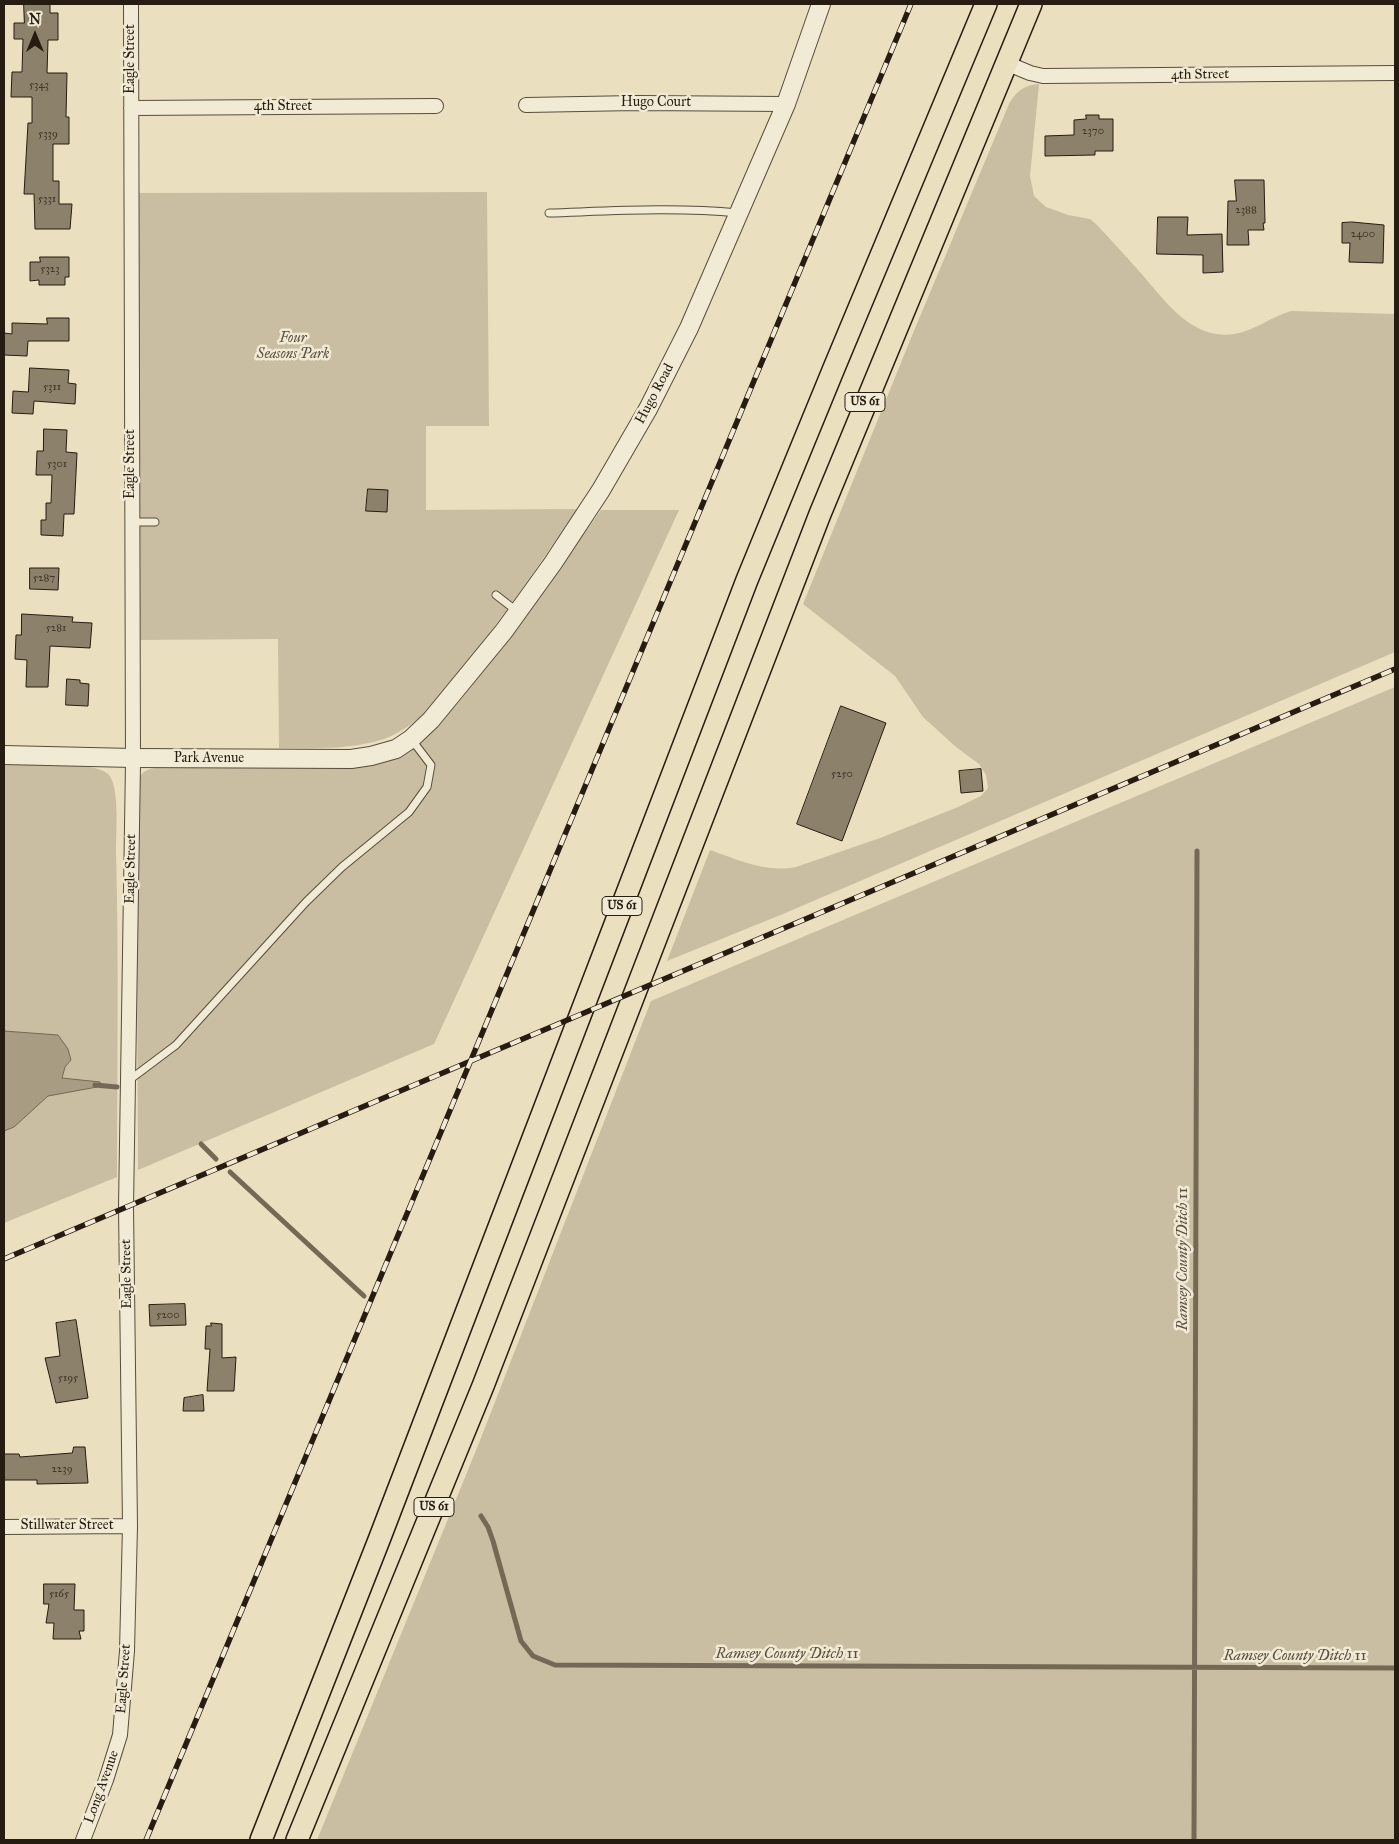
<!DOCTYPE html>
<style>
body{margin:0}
#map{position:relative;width:1399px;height:1844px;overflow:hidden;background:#eadfbe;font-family:"IM FELL Great Primer",serif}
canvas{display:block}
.frame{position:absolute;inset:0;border:5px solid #271c11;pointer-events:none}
.north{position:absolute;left:10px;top:10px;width:50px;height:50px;-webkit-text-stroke:4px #f1ead5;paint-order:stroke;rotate:0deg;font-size:14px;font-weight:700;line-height:20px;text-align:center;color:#271c11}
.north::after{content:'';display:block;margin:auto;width:18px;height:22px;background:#271c11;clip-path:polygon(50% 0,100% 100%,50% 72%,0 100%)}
</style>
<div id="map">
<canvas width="1399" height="1844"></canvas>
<div class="frame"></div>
<div class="north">N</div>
</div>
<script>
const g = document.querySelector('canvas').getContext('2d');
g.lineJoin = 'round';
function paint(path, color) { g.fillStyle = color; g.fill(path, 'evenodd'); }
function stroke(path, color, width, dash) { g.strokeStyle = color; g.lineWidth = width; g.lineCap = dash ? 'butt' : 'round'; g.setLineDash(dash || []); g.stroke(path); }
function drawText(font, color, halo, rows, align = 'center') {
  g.font = font + ' "IM FELL Great Primer",serif'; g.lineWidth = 5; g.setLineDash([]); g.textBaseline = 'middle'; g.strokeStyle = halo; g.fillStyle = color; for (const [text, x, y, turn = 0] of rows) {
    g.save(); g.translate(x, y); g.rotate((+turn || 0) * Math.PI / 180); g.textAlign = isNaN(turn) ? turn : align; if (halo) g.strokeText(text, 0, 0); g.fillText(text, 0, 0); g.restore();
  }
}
paint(new Path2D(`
 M1039,84l-9,92 4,20 12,11 22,8 22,4 7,6c14,15 28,30 42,46 24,27 52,70 95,63 20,-3 37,-17 57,-23l104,3v338l-612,262 -116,47 43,-111c29,10 54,23 86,17l84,-29 78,-31 23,-11 7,-8 -2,-13 -7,-11 -23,-17 -33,-30 -28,-41 -92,-72 108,-266 98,-234c7,-13 16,-19 30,-20z
 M487,192l2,234h-63v84l151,-1c-28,42 -57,83 -87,124 -28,36 -61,90 -106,106 -34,11 -69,9 -105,9l-1,-109 -140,1v-447z
 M601,510h78l-245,534 -296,126 -2,-386c6,-14 11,-15 26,-17l189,1 31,-5 25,-11 23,-19 28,-30 45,-57z
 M1395,687v1153h-1078l162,-397 172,-442z
 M4,765c21,0 90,-5 104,9 12,11 8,60 8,78 3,108 1,217 1,325l-113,46z`), '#c9bea1');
const water = new Path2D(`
 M4,1031l54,4 10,14 3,11 -6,7 -3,11 38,4 1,3 -4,2 -49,9 -34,31 -10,4z`);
paint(water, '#a89d83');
stroke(water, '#746955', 1);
stroke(new Path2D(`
 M95,1085l22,2
 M201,1144l15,15
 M230,1172l134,124
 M481,1516l7,11 5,14 28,100 12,15 22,9 840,3
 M1194,1840l3,-989`), '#746955', 5);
const building = new Path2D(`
 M24,4h26v9h8v27h-10l-1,33h20l-1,44h3v27h-16v37h6v23h13l-2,25h-35l-1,-35h-10l4,-71h4v-26h-21l1,-25h10l1,-33h-9v-16h10z
 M1086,115h13v4h14v32h-18v4l-50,1v-20l29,-1v-15l12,-1z
 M1235,180h29l1,43h-2l1,7h-16l1,15h-22l1,-44h8z
 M1158,217h30l-1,18 35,-1 1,38 -20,1v-18l-46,-1z
 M1352,222l32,3 -1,38 -34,-1 1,-19h-8v-20z
 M40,257h29v20h-4v8h-26v-5l-9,1v-19h10z
 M47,318h22v23h-41l-1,15 -23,-1v-22l8,1v-11l35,1z
 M30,368l39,2 -1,13 8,1 -1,20 -41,-3 -1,13 -21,-1 1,-22 15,1z
 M44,429l23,1 -1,22 11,1 -3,61h-10l-1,22 -22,-1v-15h5v-17h5l1,-28h-16l1,-24h6z
 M368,489l20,1 -1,22 -21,-1z
 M30,568h29l-1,22 -28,-1z
 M22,614l51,3 -1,5 20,1 -2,25 -40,-2 -2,41h-22l1,-27 -12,-1 1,-24h5z
 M67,679l13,1v3l9,1 -1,22 -22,-1z
 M841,706l45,17 -44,118 -45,-17z
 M981,769l2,22 -22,2 -2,-22z
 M185,1304l1,21 -36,1 -1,-21z
 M76,1320l12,78 -32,5 -11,-45 15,-2 -4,-33z
 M211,1323l11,1v34l14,-1 -2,34h-27l3,-42h-5l1,-23h5z
 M203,1395l1,16h-21l1,-13z
 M74,1447h11l3,36 -51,1v-4h-33v-26h15l1,3 52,-4z
 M44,1584h31l-1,26h10v21h-5l2,8h-28l1,-16h-8l3,-19h-5z`);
paint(building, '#8c816b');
stroke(building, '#271c11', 1);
const service = new Path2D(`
 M549,213c63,-2 126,-6 189,0
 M132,522h23
 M496,595l22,17
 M128,1081l48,-36 130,-143 36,-35 67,-55 18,-25 4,-22 -19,-25`);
const minor = new Path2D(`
 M1006,63l24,10 13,3 352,-3
 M526,105l110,-2 150,1
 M131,108l305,-2
 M4,1527l126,-1
 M83,1840l23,-60 14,-45 7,-84 3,-125 -4,-319 7,-444 -2,-759`);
const tertiary = new Path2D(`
 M4,755l129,3 218,1 20,-3 25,-7 15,-10 20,-19 73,-89 49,-68 48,-73 47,-81 41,-81 97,-224 35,-100`);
const primary = new Path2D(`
 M261,1840l118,-300 368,-960 87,-212 152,-364
 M297,1840l186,-454 337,-872 211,-510`);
stroke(service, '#584d3c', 9);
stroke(minor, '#584d3c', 16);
stroke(tertiary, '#584d3c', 20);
stroke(primary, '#271c11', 24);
stroke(service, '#f1ead5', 7);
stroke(minor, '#f1ead5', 14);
stroke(tertiary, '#f1ead5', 18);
stroke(primary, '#eadfbe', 21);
const rail = new Path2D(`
 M4,1259l1391,-590
 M146,1840l765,-1836`);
stroke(rail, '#271c11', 5.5);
stroke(rail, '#f1ead5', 4, [11]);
drawText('11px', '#403528', null, [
 ["5343",39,85],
 ["2370",1093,131],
 ["5339",48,134],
 ["5331",47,199],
 ["2388",1246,210],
 ["2400",1363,234],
 ["5323",50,269],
 ["5311",52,387],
 ["5301",57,464],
 ["5287",44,578],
 ["5281",56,628],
 ["5250",842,774],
 ["5200",168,1315],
 ["5195",68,1378],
 ["2239",62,1469],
 ["5165",59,1594]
]);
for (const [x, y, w] of [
 [865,402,40],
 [622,906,40],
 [434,1507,40]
]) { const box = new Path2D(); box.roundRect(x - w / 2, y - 9.5, w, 19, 4); g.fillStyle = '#f1ead5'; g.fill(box); stroke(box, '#271c11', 1); }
drawText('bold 12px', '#271c11', null, [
 ["US 61",865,402],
 ["US 61",622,906],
 ["US 61",434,1507]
]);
drawText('14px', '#271c11', '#f1ead5', [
 ["Eagle Street",131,59,-90],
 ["4th Street",1200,75,-1],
 ["Hugo Court",656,103],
 ["4th Street",283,107],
 ["Hugo Road",655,394,-62],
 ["Eagle Street",131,464,-90],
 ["Park Avenue",209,759],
 ["Eagle Street",131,869,-89],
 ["Eagle Street",127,1274,-91],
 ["Stillwater Street",67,1526],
 ["Eagle Street",124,1679,-86],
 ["Long Avenue",102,1787,-70]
]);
drawText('italic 14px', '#584d3c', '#f1ead5', [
 ["Four",293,339],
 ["Seasons Park",293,355]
]);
drawText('italic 15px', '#5b503f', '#f1ead5', [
 ["Ramsey County Ditch 11",1183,1259,-90],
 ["Ramsey County Ditch 11",787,1654],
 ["Ramsey County Ditch 11",1295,1656]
]);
</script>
